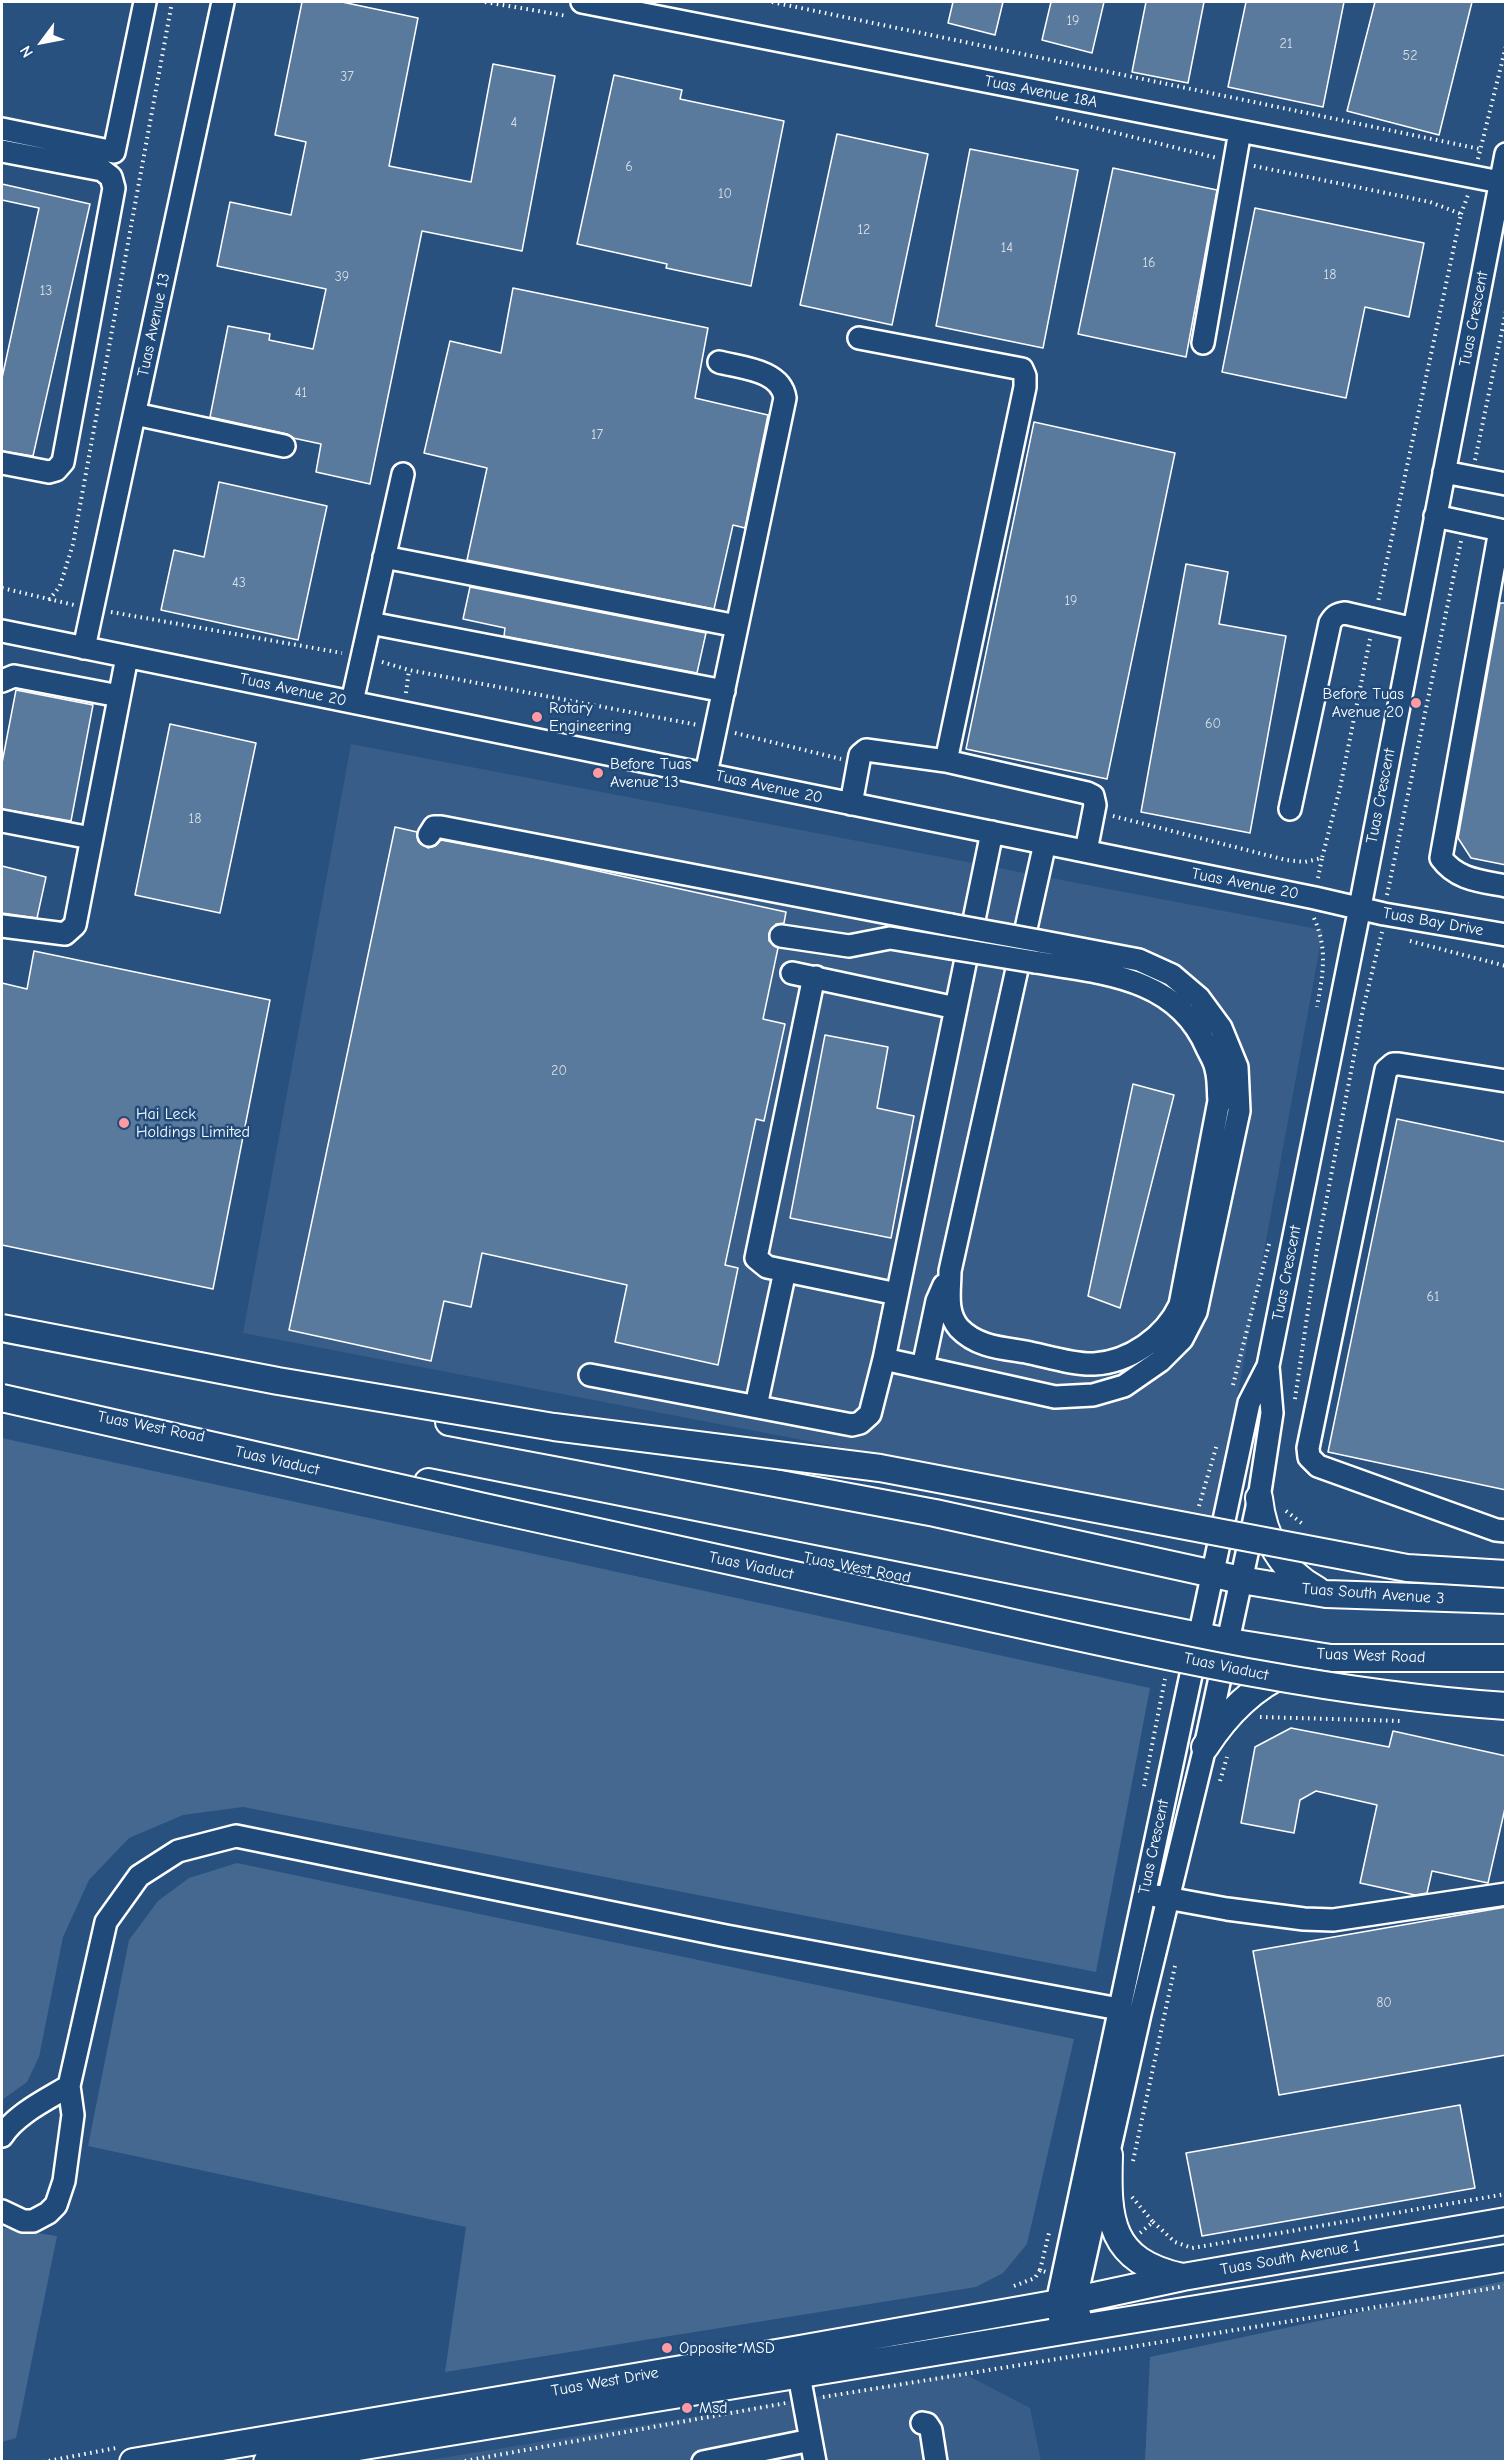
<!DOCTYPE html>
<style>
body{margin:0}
#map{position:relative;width:1507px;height:2463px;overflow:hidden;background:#28517f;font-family:"Comic Neue",sans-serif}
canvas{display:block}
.frame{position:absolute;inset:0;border:3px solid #fff;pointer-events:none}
.north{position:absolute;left:12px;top:12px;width:60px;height:60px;-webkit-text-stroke:4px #1f4a7a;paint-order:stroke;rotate:238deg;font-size:16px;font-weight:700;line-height:24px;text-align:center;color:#fff}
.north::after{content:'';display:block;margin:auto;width:21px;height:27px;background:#fff;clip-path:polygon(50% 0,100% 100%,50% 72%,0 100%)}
</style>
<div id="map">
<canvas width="1507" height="2463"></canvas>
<div class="frame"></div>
<div class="north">N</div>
</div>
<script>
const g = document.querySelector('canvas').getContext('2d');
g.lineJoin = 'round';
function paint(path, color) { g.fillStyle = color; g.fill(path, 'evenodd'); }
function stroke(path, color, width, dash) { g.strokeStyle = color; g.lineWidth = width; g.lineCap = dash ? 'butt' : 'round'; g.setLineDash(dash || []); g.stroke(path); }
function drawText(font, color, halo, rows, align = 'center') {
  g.font = font + ' "Comic Neue",sans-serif'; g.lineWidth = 5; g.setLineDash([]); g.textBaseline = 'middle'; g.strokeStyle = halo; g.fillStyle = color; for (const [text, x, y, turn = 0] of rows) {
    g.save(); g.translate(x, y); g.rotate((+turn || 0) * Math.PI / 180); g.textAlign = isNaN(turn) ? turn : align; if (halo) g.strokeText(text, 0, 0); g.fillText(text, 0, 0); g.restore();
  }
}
paint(new Path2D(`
 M351,744l972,186 -108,589 -972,-186z
 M963,2373l67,35 11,53 -624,1z`), '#375d88');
paint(new Path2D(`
 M2,1438l1148,250 -54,284 -853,-165 -60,8 -54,23 -40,42 -26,57 -24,120 -12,25 -25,18z
 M237,1863l837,176 -47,205 -24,29 -27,14 -531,85 21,-145 -378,-81 41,-206 29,-39 31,-23z
 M2,2228l55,8 -41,202 -14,4z
 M1505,2281v180h-360l5,-104z`), '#446890');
const building = new Path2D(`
 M302,2h40l76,16 -29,148 82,16 22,-118 62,12 -33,175 -100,-20 -52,253 -54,-12 5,-28 -28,-6 -6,-4 -77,-17 18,-91 42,8 -1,6 44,9 13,-60 -109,-23 13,-64 61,13 15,-73 -31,-7z
 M953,2h50l-8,33 -47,-12z
 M1051,2h53l-12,51 -50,-13z
 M1146,2h58l-16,81 -56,-11z
 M1246,2h98l-21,105 -95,-20z
 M1375,2h97l-33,133 -92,-24z
 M614,75l68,15 -2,9 104,22 -33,165 -85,-18 1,-4 -90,-20z
 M837,134l91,20 -36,171 -92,-20z
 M970,149l108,21 -35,178 -107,-22z
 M1113,168l104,22 -31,167 -108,-23z
 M2,184l88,20 -57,252 -31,-5v-73l37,-170 -37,-8z
 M1255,208l169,35 -15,74 -44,-10 -19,91 -124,-26z
 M513,288l195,40 -13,70 73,17 -23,113 -12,-3 -19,84 -247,-49 20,-92 -63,-15 26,-112 51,12z
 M1034,422l141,31 -68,326 -141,-30z
 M219,482l108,24 -29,134 -137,-30 13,-60 30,7z
 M1186,564l42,8 -9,52 67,12 -36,197 -109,-21z
 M470,587l236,46 -9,40 -193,-37 1,-8 -42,-9z
 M1500,603h6v262l-35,-7 -13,-20z
 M16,690l77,15 -22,116 -69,-12v-46z
 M170,724l86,19 -36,170 -85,-18z
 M395,827l22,5 1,9 10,7 7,-2 6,-6 106,20 239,52 -2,11 -8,1 -7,10v7l9,7 -15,71 22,5 -21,97 -8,-2 -31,146 13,3 -20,97 -103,-23 12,-57 -145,-32 -11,54 -27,-6 -13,60 -142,-31z
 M2,866l44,11 -9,41 -35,-5z
 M34,951l236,49 -57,289 -211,-44v-262l25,6z
 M825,1035l63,12 -11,61 37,8 -23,122 -101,-20z
 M1133,1084l41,11 -54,213 -32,-12z
 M1397,1119l109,23v348l-178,-38z
 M1291,1728l98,19 4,-16 113,25v48l-18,79 -56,-12 -5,22 -12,2 -55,-12 17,-78 -61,-14 -16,9 -6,33 -53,-10 14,-76z
 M1506,1907v148l-227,40 -26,-144z
 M1460,2105l15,83 -273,48 -16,-83z`);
paint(building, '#5a7a9d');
stroke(building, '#fff', 1.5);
const minor = new Path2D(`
 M582,2l918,180
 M2,129l112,23 31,-150
 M2,151l100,19 9,7 3,11 -51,274 -7,8 -7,2 -47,-9
 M1203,343l37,-212
 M135,414l149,32
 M1444,472l62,12
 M1435,516l65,14
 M1506,531l-6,-1 -59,328c16,22 40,23 65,28
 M384,557l353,69
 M370,623l354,68
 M2,631l1313,267 69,16 122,21
 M84,648l139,-646
 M2,681l12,-5 105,20
 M352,702l51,-228
 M946,761l141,32 6,3 2,9 -9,46
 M706,774l79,-376c-4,-28 -43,-30 -66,-36
 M851,804l9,-49 6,-5 80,11 79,-374v-11l-3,-7 -163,-31
 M1290,809l40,-186c4,-7 7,-9 15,-10l69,16
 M2,821l89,17
 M429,835l5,-8h7l510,98
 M2,926l63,8 10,-9 52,-268
 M781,936l68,10 41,-8 60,10
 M1035,962c67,11 142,15 172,86 3,6 8,14 9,21 3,10 2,22 3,32l-39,204c-15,32 -50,57 -86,59 -20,1 -48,-8 -68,-12 -24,-4 -49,-5 -67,-24 -14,-16 -9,-38 -9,-57l95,-428
 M792,973l164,35
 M816,977l-4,9 -56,272 11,9 130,27
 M1506,1081l-107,-17h-6l-7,6 -78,378 1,9 9,9 178,64 10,1
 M884,1359l171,38 38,-2 31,-9 36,-25 22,-22 14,-27 43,-201 -2,-44 -16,-39 -22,-30 -27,-23 -33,-15 -100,-19
 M923,1367l14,-66 7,-16
 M590,1375l262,50 8,-2 10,-9 14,-55 108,-527
 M756,1406l29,-135
 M1156,1896l71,13 77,10 29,1 173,-26
 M2,2136c14,-22 44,-36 67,-50
 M2,2211l21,10h10l15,-8 8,-8 8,-24 9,-66 -4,-29 37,-164 33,-46 39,-25 58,-15 490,100 393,73
 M1083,2328l-7,-28 4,-20 60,-266 65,-267 54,-249 13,-85 -4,-47
 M1062,2332l-5,-29 192,-900 19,-37 92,-459 146,-753
 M796,2359l19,103
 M922,2423l5,1 4,6 5,32
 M703,2462l108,-22`);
const major = new Path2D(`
 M449,1422l486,91 306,67 85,14 180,6
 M428,1482l801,160 102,16h175
 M1259,1498c4,39 23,73 58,92
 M1205,1747c22,-34 48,-60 86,-77
 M1109,2155c-2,65 0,106 73,122
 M133,2462l661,-112 282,-50 107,-23 323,-56
 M267,2462l1239,-204`);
stroke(minor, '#fff', 26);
stroke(major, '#fff', 30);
stroke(new Path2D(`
 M485,2l82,14
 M772,2l708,147
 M1056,118l161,40
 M1478,159l28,-113
 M1254,166l176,36 31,12 -83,388
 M1461,214l7,-19
 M1475,460l31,-149
 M2,588l72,17
 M49,600l11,-14 13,-42 99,-542
 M111,612l231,41
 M382,662l27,8 289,55
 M406,693l3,-23
 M735,733l106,26
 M1113,816l173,44 19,2 17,-4 18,-70 30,-149
 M1318,878l4,-20
 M1387,895l74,-354
 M1314,918c14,32 9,55 3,89
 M1410,941l96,25
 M1233,1385l36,-141
 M1295,1399l22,-150 46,-240 19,-77
 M1199,1506l18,-62
 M1286,1511l18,14
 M1260,1717l142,4
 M1220,1781l7,-24
 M1144,1786l21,-107
 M1133,2161l42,-195
 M1132,2197l21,25 -13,11
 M1153,2222l22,20 17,6 314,-54
 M1040,2270l9,-37
 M1014,2286l21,-8 5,-8 6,2
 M823,2397l683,-111
 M43,2462l73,-14
 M459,2462l327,-59`), '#fff', 4, [1.5, 4.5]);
stroke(minor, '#1f4a7a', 21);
stroke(major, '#1f4a7a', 26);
const minorBridge = new Path2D(`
 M951,925l88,16
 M950,948l85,14`);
const majorBridge = new Path2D(`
 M2,1328l276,53 276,46 326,41 527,100 99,6
 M2,1398c303,69 607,138 911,203 195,42 393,92 593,105`);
stroke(minorBridge, '#fff', 26, []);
stroke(majorBridge, '#fff', 30, []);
stroke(minorBridge, '#1f4a7a', 21);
stroke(majorBridge, '#1f4a7a', 26);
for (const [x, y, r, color] of [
 [1416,703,6,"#ff9aa2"],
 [537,717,6,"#ff9aa2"],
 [598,773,6,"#ff9aa2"],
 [124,1123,6,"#ff9aa2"],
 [667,2348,6,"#ff9aa2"],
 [687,2408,6,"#ff9aa2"]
]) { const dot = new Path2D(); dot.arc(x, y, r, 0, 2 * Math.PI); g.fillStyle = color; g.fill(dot); stroke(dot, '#1f4a7a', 2); }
drawText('14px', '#d6dee6', null, [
 ["19",1073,21],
 ["21",1286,44],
 ["52",1410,56],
 ["37",347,77],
 ["4",514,123],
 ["6",629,167],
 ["10",725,194],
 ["12",864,230],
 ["14",1007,248],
 ["16",1149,263],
 ["18",1330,275],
 ["39",342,277],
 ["13",46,291],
 ["41",301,393],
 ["17",597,435],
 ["43",239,583],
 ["19",1071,601],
 ["60",1213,724],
 ["18",195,819],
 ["20",559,1071],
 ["61",1433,1297],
 ["80",1384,2003]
]);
drawText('16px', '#fff', '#1f4a7a', [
 ["Tuas Avenue 18A",1041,92,11],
 ["Tuas Crescent",1474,319,-79],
 ["Tuas Avenue 13",154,325,-78],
 ["Tuas Avenue 20",293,690,12],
 ["Tuas Avenue 20",769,787,12],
 ["Tuas Crescent",1381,796,-79],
 ["Tuas Avenue 20",1245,884,11],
 ["Tuas Bay Drive",1433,922,10],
 ["Tuas Crescent",1287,1273,-79],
 ["Tuas West Road",151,1427,11],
 ["Tuas Viaduct",277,1461,13],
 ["Tuas Viaduct",751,1566,12],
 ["Tuas West Road",857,1568,11],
 ["Tuas South Avenue 3",1373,1594,4],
 ["Tuas West Road",1371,1656,2],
 ["Tuas Viaduct",1226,1667,12],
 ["Tuas Crescent",1154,1847,-78],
 ["Tuas South Avenue 1",1290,2258,-10],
 ["Tuas West Drive",605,2382,-10]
]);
drawText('16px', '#fff', '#1f4a7a', [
 ["Before Tuas",1404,694,"right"],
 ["Avenue 20",1404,712,"right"],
 ["Rotary",549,708],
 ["Engineering",549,726],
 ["Before Tuas",610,764],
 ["Avenue 13",610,782],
 ["Hai Leck",136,1114],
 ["Holdings Limited",136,1132],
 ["Opposite MSD",679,2348],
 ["Msd",699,2408]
], 'left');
</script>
